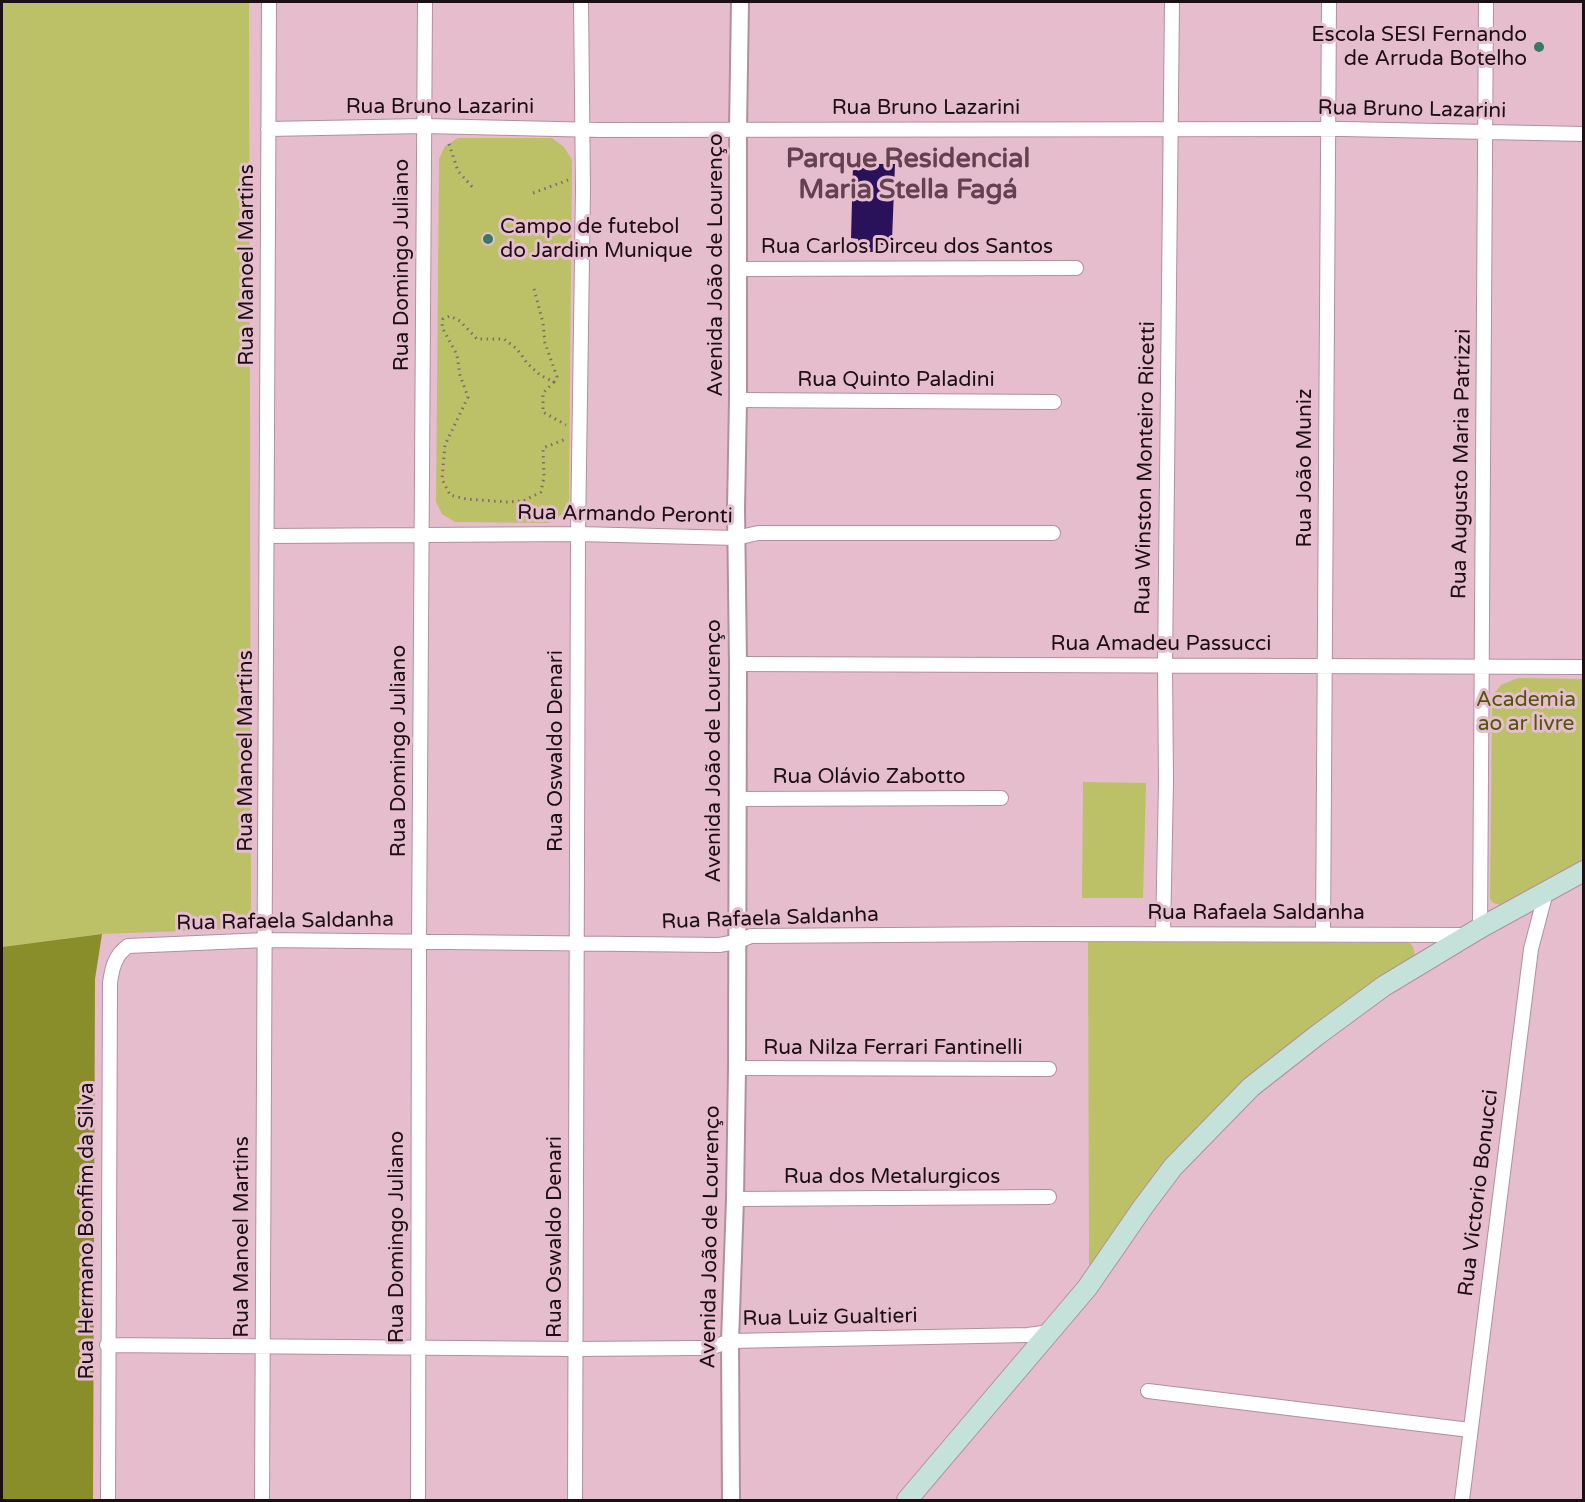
<!DOCTYPE html>
<meta charset="utf-8">
<style>
body{margin:0}
#map{position:relative;width:1585px;height:1502px;overflow:hidden;background:#e5bdcd;font-family:"Varela Round",sans-serif}
canvas{display:block}
.frame{position:absolute;inset:0;border:3px solid #1b0e14;pointer-events:none}
</style>
<div id="map">
<canvas width="1585" height="1502"></canvas>
<div class="frame"></div>
</div>
<script>
const g = document.querySelector('canvas').getContext('2d');
g.lineJoin = 'round';
function paint(path, color) { g.fillStyle = color; g.fill(path, 'evenodd'); }
function stroke(path, color, width, dash) { g.strokeStyle = color; g.lineWidth = width; g.lineCap = dash ? 'butt' : 'round'; g.setLineDash(dash || []); g.stroke(path); }
function drawText(font, color, halo, rows, align = 'center') {
  g.font = font + ' "Varela Round",sans-serif'; g.lineWidth = 6; g.setLineDash([]); g.textBaseline = 'middle'; g.strokeStyle = halo; g.fillStyle = color; for (const [text, x, y, turn = 0] of rows) {
    g.save(); g.translate(x, y); g.rotate((+turn || 0) * Math.PI / 180); g.textAlign = isNaN(turn) ? turn : align; if (halo) g.strokeText(text, 0, 0); g.fillText(text, 0, 0); g.restore();
  }
}
paint(new Path2D(`
 M2,2h247l2,908 -14,19 -135,5 -100,13z
 M458,138h94l12,9 8,13 -3,343 -8,12 -12,8 -94,-1 -13,-8 -6,-12 3,-343 6,-13z
 M1518,678l65,1v184l-82,42 -8,-2 -3,-4 2,-203 9,-11z
 M1083,782l63,1 -3,115h-61z
 M1088,942l322,1 3,4 2,8 -3,4 -160,120 -163,200z`), '#bcc168');
paint(new Path2D(`
 M102,934l-7,45 -2,521h-91v-553z`), '#8a8e2a');
paint(new Path2D(`
 M853,164h42l-3,76h-6v5h-8v7h-18l-2,-13 -7,-1z`), '#2a125a');
const minor = new Path2D(`
 M268,129l156,-3 177,4 742,-1 241,5
 M739,269l337,-1
 M738,400l316,2
 M268,536l310,-2 158,4 22,-5h295
 M738,664l846,3
 M737,799l264,-1
 M1480,928l6,-926
 M1163,934l3,-152 -1,-116 7,-664
 M1323,934l6,-932
 M737,1068l312,1
 M735,1199l314,-2
 M107,1345l468,4 121,-1h14l20,-7 298,-6 22,-3
 M1148,1391l322,39
 M108,1500l2,-517c2,-15 5,-28 18,-37l138,-6 453,5 17,-3 15,-6 282,-2 436,1
 M262,1500l7,-1498
 M418,1500l1,-558 6,-940
 M575,1500l3,-966 5,-345 -2,-187
 M1462,1500l69,-551 15,-57`);
const tertiary = new Path2D(`
 M731,1500l-1,-159 5,-142 2,-131 1,-404 -2,-155 2,-109v-271l2,-127`);
const secondary = new Path2D(`
 M907,1500l180,-212 56,-81 30,-40 78,-80 65,-51 68,-50 96,-58 104,-57`);
stroke(minor, '#b58e9e', 16);
stroke(tertiary, '#b58e9e', 20);
stroke(secondary, '#b58e9e', 22);
stroke(new Path2D(`
 M449,144l9,27 16,18
 M533,193l35,-13
 M534,289l9,34 2,20 12,34 -3,5 -14,-7 -13,-12 -10,-14 -13,-10h-27l-17,-18 -10,-5 -7,3 -1,8 15,28 3,20 8,22 -23,48 -3,34 8,16 16,4 41,3 16,-1 18,-9 3,-15 -1,-29 23,-9
 M554,382l-11,11v19l23,13`), '#846974', 3, [1.5, 4.5]);
stroke(minor, '#fff', 14);
stroke(tertiary, '#fff', 16);
stroke(secondary, '#c5e2da', 20);
for (const [x, y, r, color] of [
 [1539,47,6,"#397865"],
 [488,239,6,"#397865"]
]) { const dot = new Path2D(); dot.arc(x, y, r, 0, 2 * Math.PI); g.fillStyle = color; g.fill(dot); stroke(dot, '#e5bdcd', 2); }
drawText('21px', '#1b0e14', '#e5bdcd', [
 ["Escola SESI Fernando",1527,35],
 ["de Arruda Botelho",1527,59],
 ["Campo de futebol",500,227,"left"],
 ["do Jardim Munique",500,251,"left"]
], 'right');
drawText('21px', '#1b0e14', '#e5bdcd', [
 ["Rua Bruno Lazarini",440,107],
 ["Rua Bruno Lazarini",926,108],
 ["Rua Bruno Lazarini",1412,110,1],
 ["Rua Carlos Dirceu dos Santos",907,247],
 ["Rua Manoel Martins",247,265,-90],
 ["Rua Domingo Juliano",402,265,-90],
 ["Avenida João de Lourenço",716,265,-90],
 ["Rua Quinto Paladini",896,380],
 ["Rua Augusto Maria Patrizzi",1462,464,-89],
 ["Rua Winston Monteiro Ricetti",1146,468,-89],
 ["Rua João Muniz",1305,468,-90],
 ["Rua Armando Peronti",625,515,1],
 ["Rua Amadeu Passucci",1161,644],
 ["Rua Manoel Martins",246,751,-90],
 ["Rua Domingo Juliano",399,751,-90],
 ["Rua Oswaldo Denari",556,751,-90],
 ["Avenida João de Lourenço",714,751,-90],
 ["Rua Olávio Zabotto",869,777],
 ["Rua Rafaela Saldanha",1256,913],
 ["Rua Rafaela Saldanha",770,919,-2],
 ["Rua Rafaela Saldanha",285,922,-1],
 ["Rua Nilza Ferrari Fantinelli",893,1048],
 ["Rua dos Metalurgicos",892,1177],
 ["Rua Victorio Bonucci",1479,1193,-83],
 ["Rua Hermano Bonfim da Silva",87,1231,-90],
 ["Rua Manoel Martins",242,1237,-90],
 ["Rua Domingo Juliano",397,1237,-90],
 ["Rua Oswaldo Denari",555,1237,-90],
 ["Avenida João de Lourenço",711,1237,-89],
 ["Rua Luiz Gualtieri",830,1318,-1]
]);
drawText('21px', '#53550c', '#e5bdcd', [
 ["Academia",1526,700],
 ["ao ar livre",1526,724]
]);
drawText('bold 27px', '#634150', '#e5bdcd', [
 ["Parque Residencial",908,160],
 ["Maria Stella Fagá",908,191]
]);
</script>
